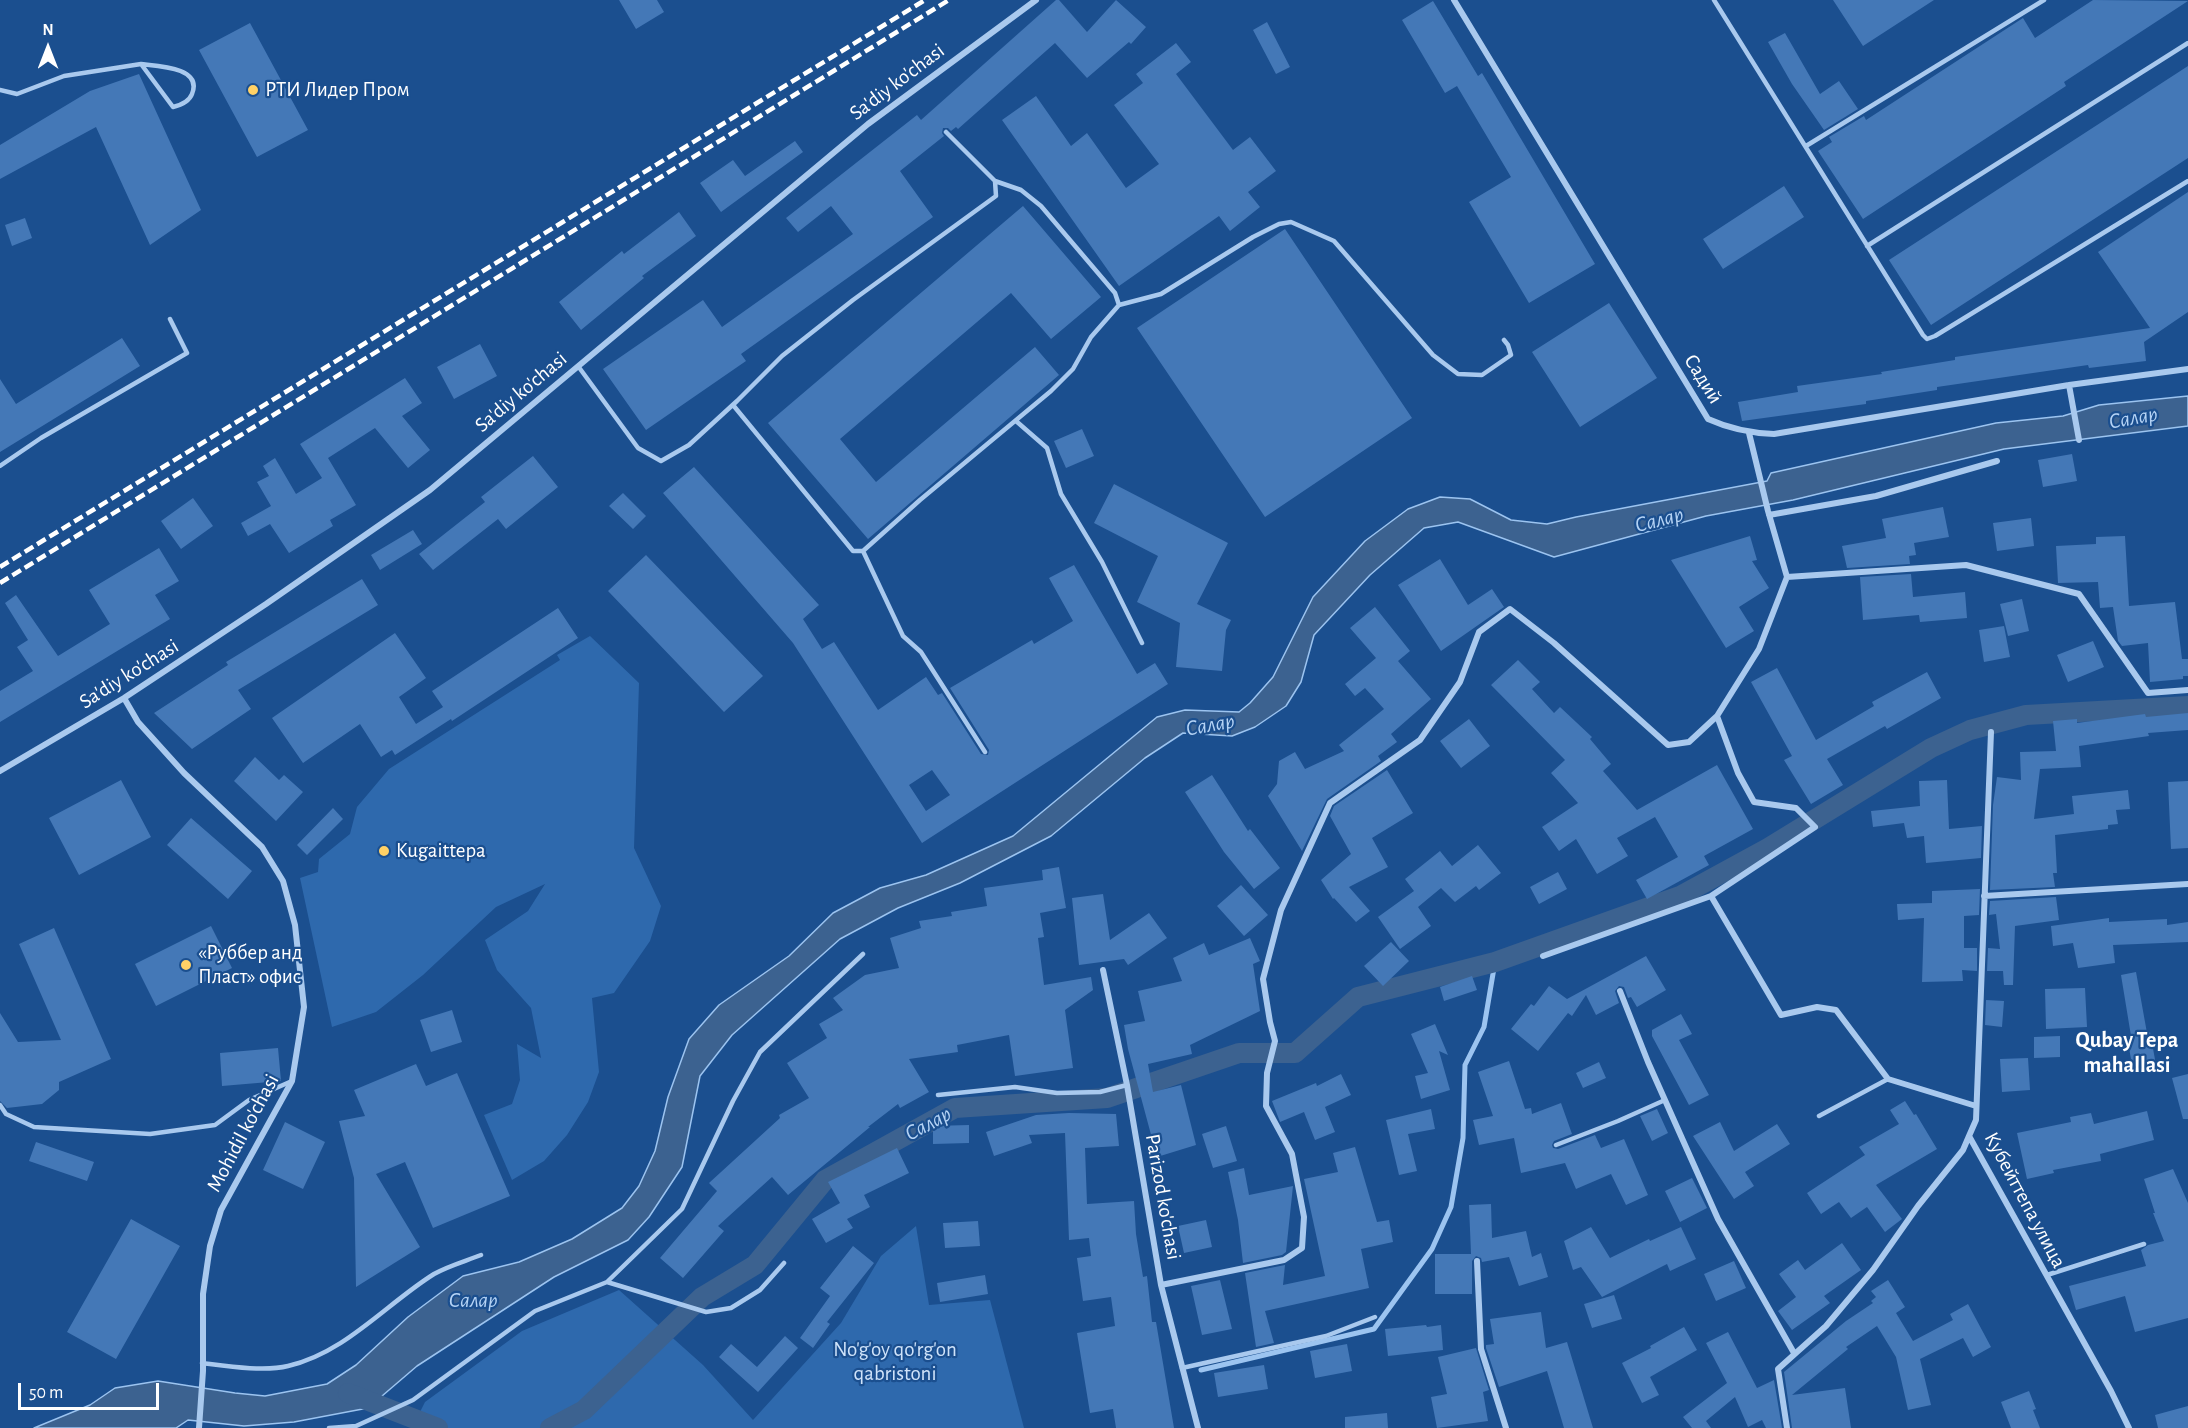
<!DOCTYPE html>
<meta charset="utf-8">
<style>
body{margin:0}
#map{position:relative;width:2188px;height:1428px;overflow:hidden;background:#1b4f8f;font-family:"Alegreya Sans",sans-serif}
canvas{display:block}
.north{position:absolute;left:18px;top:18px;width:60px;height:60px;-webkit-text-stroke:4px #1b4f8f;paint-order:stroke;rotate:0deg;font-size:16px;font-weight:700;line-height:24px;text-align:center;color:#fff}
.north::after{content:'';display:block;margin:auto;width:21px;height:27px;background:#fff;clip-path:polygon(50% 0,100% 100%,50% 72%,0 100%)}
.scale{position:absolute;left:18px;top:1383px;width:141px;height:27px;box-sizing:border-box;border:3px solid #fff;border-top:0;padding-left:8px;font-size:18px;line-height:21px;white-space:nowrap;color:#fff;-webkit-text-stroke:4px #1b4f8f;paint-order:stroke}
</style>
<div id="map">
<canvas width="2188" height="1428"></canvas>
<div class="north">N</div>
<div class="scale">50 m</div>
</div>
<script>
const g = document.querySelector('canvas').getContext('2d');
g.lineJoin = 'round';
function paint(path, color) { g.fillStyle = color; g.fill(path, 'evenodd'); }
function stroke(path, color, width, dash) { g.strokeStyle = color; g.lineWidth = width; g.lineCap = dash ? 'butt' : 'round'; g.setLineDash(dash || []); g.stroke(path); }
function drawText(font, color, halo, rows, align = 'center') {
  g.font = font + ' "Alegreya Sans",sans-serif'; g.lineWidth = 4.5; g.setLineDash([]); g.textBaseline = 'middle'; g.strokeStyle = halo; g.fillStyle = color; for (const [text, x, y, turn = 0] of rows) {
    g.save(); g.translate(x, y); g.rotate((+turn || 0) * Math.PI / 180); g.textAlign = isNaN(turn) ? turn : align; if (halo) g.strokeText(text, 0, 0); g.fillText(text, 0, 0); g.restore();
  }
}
paint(new Path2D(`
 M590,636l49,47 -5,165 27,58 -11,35 -36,52 -22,5 7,74 -11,30 -21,33 -23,26 -32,19 -28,-65 28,-11 8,-24 -3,-36 24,14 -10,-50 -34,-38 -12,-30 43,-29 17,-27 -49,23 -73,68 -47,37 -44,15 -32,-149 18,-6 1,-13 31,-25 7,-27 32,-38 171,-109 -3,-5z
 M916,1226l13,79 61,-5 34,128h-612l13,-26 97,-71 97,-41 84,75 50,55 88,-97 40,-67z`), '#2e69ad');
const water = new Path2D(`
 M2188,396v30l-184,23 -211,51 -87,16 -152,41 -96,-35 -34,6 -54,47 -56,60 -13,47 -15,24 -31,21 -23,9 -49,-3 -38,25 -94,78 -91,47 -62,25 -58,31 -108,96 -32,41 -18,91 -33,50 -21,23 -74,37 -137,89 -49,42 -74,14 -50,4 -56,-6 -12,8h-142l56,-23 25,-17 43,-7 77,12 30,3 62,-12 29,-19 52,-48 55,-41 56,-14 53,-23 50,-31 17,-22 16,-35 13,-54 21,-58 30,-34 70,-49 44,-43 47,-25 46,-13 87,-39 144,-119 28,-7 54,2 11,-9 23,-26 40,-80 52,-56 43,-32 32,-12 30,2 41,21 36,4 29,-7 191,-36 4,-8 225,-50 67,-7 36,-11z`);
paint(water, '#3c6290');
stroke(water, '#9cc4f0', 1.5);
stroke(new Path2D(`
 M1201,1370l173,-41 58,-80 19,-42 12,-69 2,-73 19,-38 11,-65`), '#9cc4f0', 5);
stroke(new Path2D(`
 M348,1393l90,35
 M550,1428l34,-18 118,-113 53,-32 70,-85 130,-72 152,-10 132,-45h56l63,-56 137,-35 185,-66 88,-48 163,-100 39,-18 56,-15 162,-9`), '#3c6290', 20);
paint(new Path2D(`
 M619,0h38l7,12 -28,17z
 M1056,0h3l28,32 29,-32 30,27 -15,17 -2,-2 -42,36 -32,-35 -97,86 -2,-2 -5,4 -3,-3h-5l-1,5 2,3 -44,35 33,46 -192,137 5,7 -100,69 -43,-61 100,-69 19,27 131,-93 -22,-28 -33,26 -12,-14 131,-103 4,5z
 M1833,0h101l-71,46z
 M2093,0l95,1 -124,81 2,4 -203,133 -45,-68 14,-9 -3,-5 35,-21 2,4 157,-102 12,20z
 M1433,1l45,75 4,-3 113,191 -66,39 -60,-101 42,-25 -54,-91 -12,7 -43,-73z
 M1267,22l23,45 -14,7 -23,-44z
 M250,23l58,107 -51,27 -58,-107z
 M1785,33l35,61 19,-13 19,28 -34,21 -32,-46 -24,-42z
 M1176,43l15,19 -15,12 57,76 17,-13 26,34 -28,21 12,15 -30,24 -11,-15 -100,70 -117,-166 34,-24 35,50 16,-13 39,55 33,-24 -45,-59 29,-22 -7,-9z
 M2188,66v92l-257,167 -42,-65z
 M139,74l62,136 -51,35 -54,-118 -96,52v-34l90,-54z
 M795,141l8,11 -82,60 -21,-29 33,-23 12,16z
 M1784,186l20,31 -81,52 -20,-30z
 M2188,192v120l-44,30 2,19 -57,7 -1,-3 -151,22v3l-71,11v3l-124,17 -4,-19 60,-10 -1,-6 85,-12 -1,-2 74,-12v-3l195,-29 -52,-76z
 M1023,206l78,91 -50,42 -40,-46 -171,146 36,43 159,-135 24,28 -191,164 -100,-116z
 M679,212l17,24 -54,40 2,2 -63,52 -22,-28 63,-51 2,3z
 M25,218l7,20 -20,8 -7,-21z
 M1285,229l127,189 -147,99 -128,-189z
 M1609,303l48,75 -77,49 -48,-75z
 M122,338l18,28 -140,86v-73l16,25z
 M480,344l17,32 -43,23 -17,-32z
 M405,378l17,25 -20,13 28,34 -22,18 -33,-40 -47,30 28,47 -26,15 3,6 -44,27 -19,-29 -22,12 -7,-13 30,-17 -14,-24 12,-6 -6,-10 12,-8 21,36 26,-16 -22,-34z
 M1082,429l12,27 -28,12 -12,-27z
 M2072,454l5,27 -34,6 -5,-27z
 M533,456l25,31 -52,42 -8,-10 -65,51 -14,-16 66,-52 -4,-5z
 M694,467l125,138 -16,14 19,30 12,-7 44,68 48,-33 12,18 4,-2 39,61 7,1 1,-5 -39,-62 82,-48 2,4 39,-23 -24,-43 25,-13 63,109 18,-11 13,21 -246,159 -129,-200 -130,-150zM932,770l18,25 -24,16 -17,-26z
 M1114,484l114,59 -31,61 34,16 -5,10 -4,41 -46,-4 4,-44 -43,-21 21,-46 -64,-33z
 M623,493l23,23 -13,13 -24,-23z
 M193,498l20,28 -32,23 -20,-28z
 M1943,507l6,30 -35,6 2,12 -7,1 1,8 -63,4 -5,-22 44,-8 -4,-19z
 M2031,518l3,28 -37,5 -4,-28z
 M413,530l9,14 -42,26 -9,-15z
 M1750,536l7,24 -5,1 17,27 -30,19 15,24 -28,17 -55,-88z
 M2125,536l4,70 46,-4 7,57h6v17h-5v3l-33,3 -2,-39 -26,3 -4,-5 -5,-34 -13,1 -2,-26 -40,1 -2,-37 40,-2v-7z
 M159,548l20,33 -24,14 15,24 -170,103v-31l33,-20 -16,-24 11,-7 -23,-37 11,-8 42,61 52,-32 -21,-34z
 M646,555l117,121 -39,36 -116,-121z
 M1440,559l28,46 24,-16 12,18 -63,44 -43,-66z
 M1911,574l2,23 52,-5 2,26 -47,4 -1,-7 -56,5 -3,-43z
 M362,579l16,26 -140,85 13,19 -59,40 -38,-36 74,-48 -2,-3z
 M2022,599l7,32 -21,5 -8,-32z
 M1375,607l35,44 -12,10 33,38 -40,35 6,8 -19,14 3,5 -54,38 -25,52 -34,-55 9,-12 2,-23 16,-9 10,17 39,-18 -5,-6 45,-36 -19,-21 -10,8 -10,-12 31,-26 -26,-30z
 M558,608l20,30 -126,83 -1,-2 -56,36 -3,-5 -11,7 -21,-33 -57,39 -31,-45 123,-85 31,45 -27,19 17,27 27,-17 -11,-16z
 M2004,626l6,31 -26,5 -5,-32z
 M2093,641l11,26 -36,15 -11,-27z
 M1518,660l22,22 -8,7 22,24 6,-6 32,30 -2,2 21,25 -8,7 34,39 80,-45 36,64 -49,27 5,9 -62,34 -11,-19 42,-23 -23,-40 -38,21 11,18 -31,18 -21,-35 -17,12 -17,-24 36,-24 -27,-30 14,-13 -74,-75z
 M1777,668l39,72 58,-34 -2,-4 55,-30 14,26 -54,31 -2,-3 -58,33 16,26 -32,19 -27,-44 8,-4 -41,-74z
 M2188,713v17l-40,3 1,3 -70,10 2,21 -41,2 -6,50 40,-5 -2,-18 56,-6 2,19 -14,1 2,14 -10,1v4l-53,6 2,38h-4l2,14 -65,3 3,-85 4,-28 24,3 -1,-28 36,-1 -3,-30 24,-2v4l68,-9 1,3z
 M1469,719l21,27 -29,22 -21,-27z
 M255,757l24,23 5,-5 19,17 -27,29 -42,-40z
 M1387,770l26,43 -41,25 16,29 -39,20 21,24 -14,11 -22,-24 -1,1 -12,-19 30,-26 -21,-38 4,-10z
 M1212,775l36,56 2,-2 30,39 -26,21 -30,-37 -39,-60z
 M121,780l30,57 -72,38 -30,-57z
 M1947,780l2,49 33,-3 -1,32 -55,5 -2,-27 -17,2 -3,-15 -31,4 -2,-16 49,-5 -1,-25z
 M2188,781v67l-17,1 -3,-67z
 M333,808l10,11 -36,36 -10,-10z
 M191,818l61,53 -24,28 -61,-54z
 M1478,845l23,28 -22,17 -3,-4 -21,16 -14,-14 -23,19 13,19 -31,23 -22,-32 36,-26 -9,-12 35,-28 12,15z
 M1059,867l7,41 -26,5 4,24 -6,1 6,47 47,-8 2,13 -28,20 8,58 -58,8 -6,-41 -52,10 1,7 -49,7 20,33 -29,16 -2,-4 -30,23h2l-82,68 -16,-18 -54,49 6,5 -41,47 -23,-20 57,-67 -8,-8 71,-65 -1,-3 30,-17 -22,-35 40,-25 -8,-14 24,-14 -10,-12 32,-23 34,-7 -9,-30 31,-10 -2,-7 33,-5 -1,-4 36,-6 -3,-18 59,-8 -1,-10z
 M1558,872l9,17 -28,15 -9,-17z
 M1241,885l27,30 -24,21 -27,-30z
 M1980,889l-1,26 -15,1v32h13v23l-15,-1 1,11 -41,1 2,-64 -26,2 -1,-16 35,-1v-12z
 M1103,894l7,46 39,-27 18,25 -39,27 -4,-6 -45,6 -7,-67z
 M2056,897l3,23 -44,6 -2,59h-9l-1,-14h-16l1,-23 12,1 -4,-35 -7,1 1,-14z
 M2109,918v4l58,-3v6l21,-3v20l-75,3 2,18 -37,5 -5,-25 -20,3 -2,-20z
 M211,926l21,42 -76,38 -21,-42z
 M54,928l57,131 -52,23v8l-17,14 -35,4 -7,-7v-88l18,29 43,-2 -42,-96z
 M1250,938l10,23 -7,3 7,47 -70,34 2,9 -44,10 5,28 28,-7 15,60 -39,12 -29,-108 -4,-24 21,-4 -7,-30 44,-10 -9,-23 31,-15 5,12z
 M1391,942l18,19 -26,25 -19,-20z
 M1646,956l20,34 -29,17 -6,-10 -3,1 -4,-11 -5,-1 -4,5 4,12 -23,12 -10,-20 -14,21 -4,-3 -30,38 -27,-22 20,-25 3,2 15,-20 18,13z
 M2136,972l11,61 3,-1 6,33 -23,5 -6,-33 4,-1 -10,-61z
 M1472,976l5,14 -33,11 -4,-14z
 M2085,988l2,39 -41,2 -1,-40z
 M1986,1000l18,1 -2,26 -17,-2z
 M452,1010l10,32 -31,10 -11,-32z
 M1681,1014l11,20 -13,6 30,55 -20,10 -37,-69v-6z
 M1435,1024l13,31 -9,-4 11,39 -29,9 -6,-23 13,-3 -17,-39z
 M2060,1036v21l-26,1v-21z
 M278,1048l3,33 -59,5 -2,-33z
 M2028,1058l2,32 -28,2 -2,-33z
 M1509,1061l16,48 6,-1 1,6 29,-11 11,31 -18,7 -2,4 1,3 5,1 37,-14 6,13 23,-9 24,56 -22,10 -15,-31 -35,15 -11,-26 -44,10 -7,-35 -35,7 -6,-25 20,-4 -15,-44z
 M1599,1062l7,16 -23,10 -7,-15z
 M416,1064l10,22 31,-13 53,123 -77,32 -28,-66 -29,12 44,73 -64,40 -2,-109 -15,-57 26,-5 -11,-26z
 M1341,1074l10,21 -26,12 10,25 -20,8 -11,-28 -24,10 -8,-21 44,-18 1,3z
 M2188,1074v45h-5l-11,-41z
 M1905,1101l9,14 2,-1 21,35 -61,36 26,34 -17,13 -18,-25 -16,11 -12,-16 -18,12 -14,-21 58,-38 -6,-8 40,-23 -9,-14z
 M1431,1109l4,20 -27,5 9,37 -18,4 -13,-55z
 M1657,1109l11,24 -16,8 -12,-25z
 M2147,1111l7,29 -54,14 1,7 -48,9 1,3 -27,6 -10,-46 54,-11 -1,-5 21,-4 3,11z
 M1069,1113l47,1 3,32 -34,2 2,56 47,-3 2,33 7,43 4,-1 5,46h4l18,106h-58l-3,-19 -23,4 -13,-80 38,-7 -4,-29 -28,4 -6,-43 14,-2 -2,-18 -20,2 -4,-107 -36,2 3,8 -38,13 -8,-24 50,-17z
 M285,1122l40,20 -22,47 -40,-19z
 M1720,1122l14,29 43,-27 13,20 -45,28 9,14 -20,13 -41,-63z
 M969,1125v18l-36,1v-18z
 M1226,1126l11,35 -24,7 -11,-34z
 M36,1142l58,20 -7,19 -58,-20z
 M1355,1147l22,75 12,-2 4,22 -32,7 8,39 -104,23 9,32 -18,4 -11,-74 40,-8 -2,20 42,-9 -21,-97 34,-7 -5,-19z
 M897,1148l12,25 -45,22 6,12 -23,12 6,9 -27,15 -14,-24 28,-16 -12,-21z
 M1244,1168l5,27 44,-9 -7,66 -4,3 -39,8 -5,-43 -10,-48z
 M2173,1169l15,34v115l-53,14 -10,-36 -49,14 -7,-24 77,-20 -5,-16 7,-5 16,-4 -11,-28h2l-11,-34z
 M1692,1178l15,30 -27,14 -15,-31z
 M1491,1204l1,34 34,-7 6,26 9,-4 7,24 -29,9 -10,-29 -27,5 -1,-4 -5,-2 -4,5v33h-37v-40h36l-2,-49z
 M131,1219l49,27 -64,113 -49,-27z
 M1206,1220l6,27 -28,6 -6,-27z
 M978,1221l2,25 -35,2 -2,-25z
 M1591,1227l19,31 39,-19 1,2 31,-14 15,32 -26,12 -3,-7 -65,33 -21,-30 -8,3 -9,-29z
 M1842,1243l19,27 -37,26 6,7 -38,27 -14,-19 18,-14 -17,-23 19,-14 7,10z
 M853,1246l21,17 -47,59 3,2 -17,24 -13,-10 30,-42 -10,-8z
 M1734,1261l12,27 -30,13 -12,-27z
 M985,1275l3,19 -48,8 -3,-19z
 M1220,1280l12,49 -30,6 -11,-49z
 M1888,1280l17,27 -9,6 17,28 40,-21 -3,-6 18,-10 23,43 -18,10 -10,-19 -43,21 11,46 -23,5 -12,-53 -19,-31 -31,21 2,2 -56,46 53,-7 6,40h-59l-8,-56 62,-51 27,-18 -2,-2 5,-4 -5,-6z
 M1614,1295l8,24 -30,9 -8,-24z
 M1541,1312l5,36 21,-6 26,86h-29l-17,-57 -48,16 -13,-39v-3l8,-1 -4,-25z
 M1426,1325l1,2 14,-2 2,25 -55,6 -3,-27z
 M1684,1327l13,23 -47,27 9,18 -17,8 -20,-40 29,-15 -1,-2z
 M1728,1332l29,56 17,-8 8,48h-16l-4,-8 -14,7 -13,-30 -29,24 5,7h-19l-9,-11 44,-34 -21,-40z
 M785,1336l13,12 -40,44 -39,-35 12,-13 26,23z
 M1347,1344l5,27 -37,7 -5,-27z
 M1476,1348l13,42 -6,2 5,29 -51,7 -6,-31 16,-3 -9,-37z
 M1264,1365l4,24 -50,8 -4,-24z
 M2029,1391l7,18 -3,1 7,18h-29l-10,-26z
 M2188,1406v22h-30l-3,-13z
 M1387,1413l1,15h-43v-11z`), '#4478b7');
stroke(new Path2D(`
 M1714,0l209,335 4,4 8,-3 253,-155
 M141,64c16,2 62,3 51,30 -3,8 -11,11 -19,13z
 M0,90l17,4 47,-18 77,-12
 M1806,146l238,-146
 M1867,246l321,-203
 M1119,305l42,-11 92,-57 26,-13 12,-2 43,19 99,114 25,19 24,1 29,-20 -3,-10 -4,-5
 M578,366l60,82 23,13 28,-16 48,-44 45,-45 71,-56 143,-104 -1,-15 -49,-49
 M733,405l120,146h10l57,-51 131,-109 22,-22 18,-32 28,-32 -4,-12 -74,-87 -20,-16 -26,-9
 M1016,421l31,27 14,46 41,68 40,81
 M0,466l41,-28 146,-85 -17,-34
 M863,551l40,85 18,16 64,100
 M938,1095l77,-8 42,6 43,-1 27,-7
 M0,1105l6,9 28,13 116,7 65,-9 34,-25 43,-19
 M1819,1116l69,-37
 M1556,1145l62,-24 47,-21
 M2047,1275l97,-31
 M607,1282l99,30 25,-4 29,-18 24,-27
 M202,1363c24,3 62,9 86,3 57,-13 98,-62 146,-92 14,-8 32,-13 47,-19
 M1182,1368l144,-32 49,-19
 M329,1428l27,-2 57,-26 122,-89 72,-29 75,-73 51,-108 27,-49 103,-98`), '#a9c9ee', 4.5);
stroke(new Path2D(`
 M1454,0l254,419c22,10 41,14 66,15l295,-49 119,-16
 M2069,385l10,55
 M1749,433l19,78 19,66
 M1769,515l107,-19 121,-35
 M124,698l14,24 46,51 78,74 21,34 12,44 9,82 -12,74 -71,129 -11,36 -7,48v77l-4,57
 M1991,732l-15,388 -7,16 142,255 18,37
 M0,771l124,-73 142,-94 164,-114 438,-366 168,-124
 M1711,896l70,119 36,-8 19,3 52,69 88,27
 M1984,896l204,-12
 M1543,956l168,-60 104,-69 -19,-19 -42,-6 -16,-29 -21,-57
 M1103,970l24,115 34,200 37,143
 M1620,991l28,71 70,157 76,134
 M1477,1261l4,88 25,79
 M1161,1285l123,-25 18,-12 2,-31 -12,-63 -26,-48 1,-33 8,-32 -5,-19 -7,-43 18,-69 49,-107 90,-63 40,-58 19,-50 31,-23 44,34 114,102 21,-3 28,-26 42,-67 28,-72 179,-12 113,29 69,99 40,-3
 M1787,1428l-9,-59 48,-43 47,-56 45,-64 45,-56 6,-14`), '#a9c9ee', 6);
stroke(new Path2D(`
 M0,567l925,-567
 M0,583l949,-583`), '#fff', 4.5, [10, 4.5]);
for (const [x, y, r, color] of [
 [253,90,6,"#ffd166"],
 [384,851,6,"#ffd166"],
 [186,965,6,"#ffd166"]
]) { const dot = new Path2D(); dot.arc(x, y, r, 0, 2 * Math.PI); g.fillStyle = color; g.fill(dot); stroke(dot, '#1b4f8f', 2); }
drawText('21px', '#fff', '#1b4f8f', [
 ["Sa'diy ko'chasi",897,82,-37],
 ["Садий",1703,379,58],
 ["Sa'diy ko'chasi",521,392,-40],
 ["Sa'diy ko'chasi",129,674,-32],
 ["Mohidil ko'chasi",243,1133,-62],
 ["Parizod ko'chasi",1163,1197,80],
 ["Кубейттепа улица",2025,1200,62]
]);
drawText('21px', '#fff', '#1b4f8f', [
 ["РТИ Лидер Пром",265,90],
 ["Kugaittepa",396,851],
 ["«Руббер анд",198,953],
 ["Пласт» офис",198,977]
], 'left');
drawText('21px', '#cfe3fa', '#1b4f8f', [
 ["No'g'oy qo'rg'on",895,1350],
 ["qabristoni",895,1374]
]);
drawText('italic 22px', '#b5d3f5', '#1b4f8f', [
 ["Салар",2133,418,-10],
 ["Салар",1659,520,-14],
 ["Салар",1210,725,-10],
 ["Салар",928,1124,-28],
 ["Салар",473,1300]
]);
drawText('bold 22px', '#fff', '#1b4f8f', [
 ["Qubay Tepa",2127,1040],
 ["mahallasi",2127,1065]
]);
</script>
